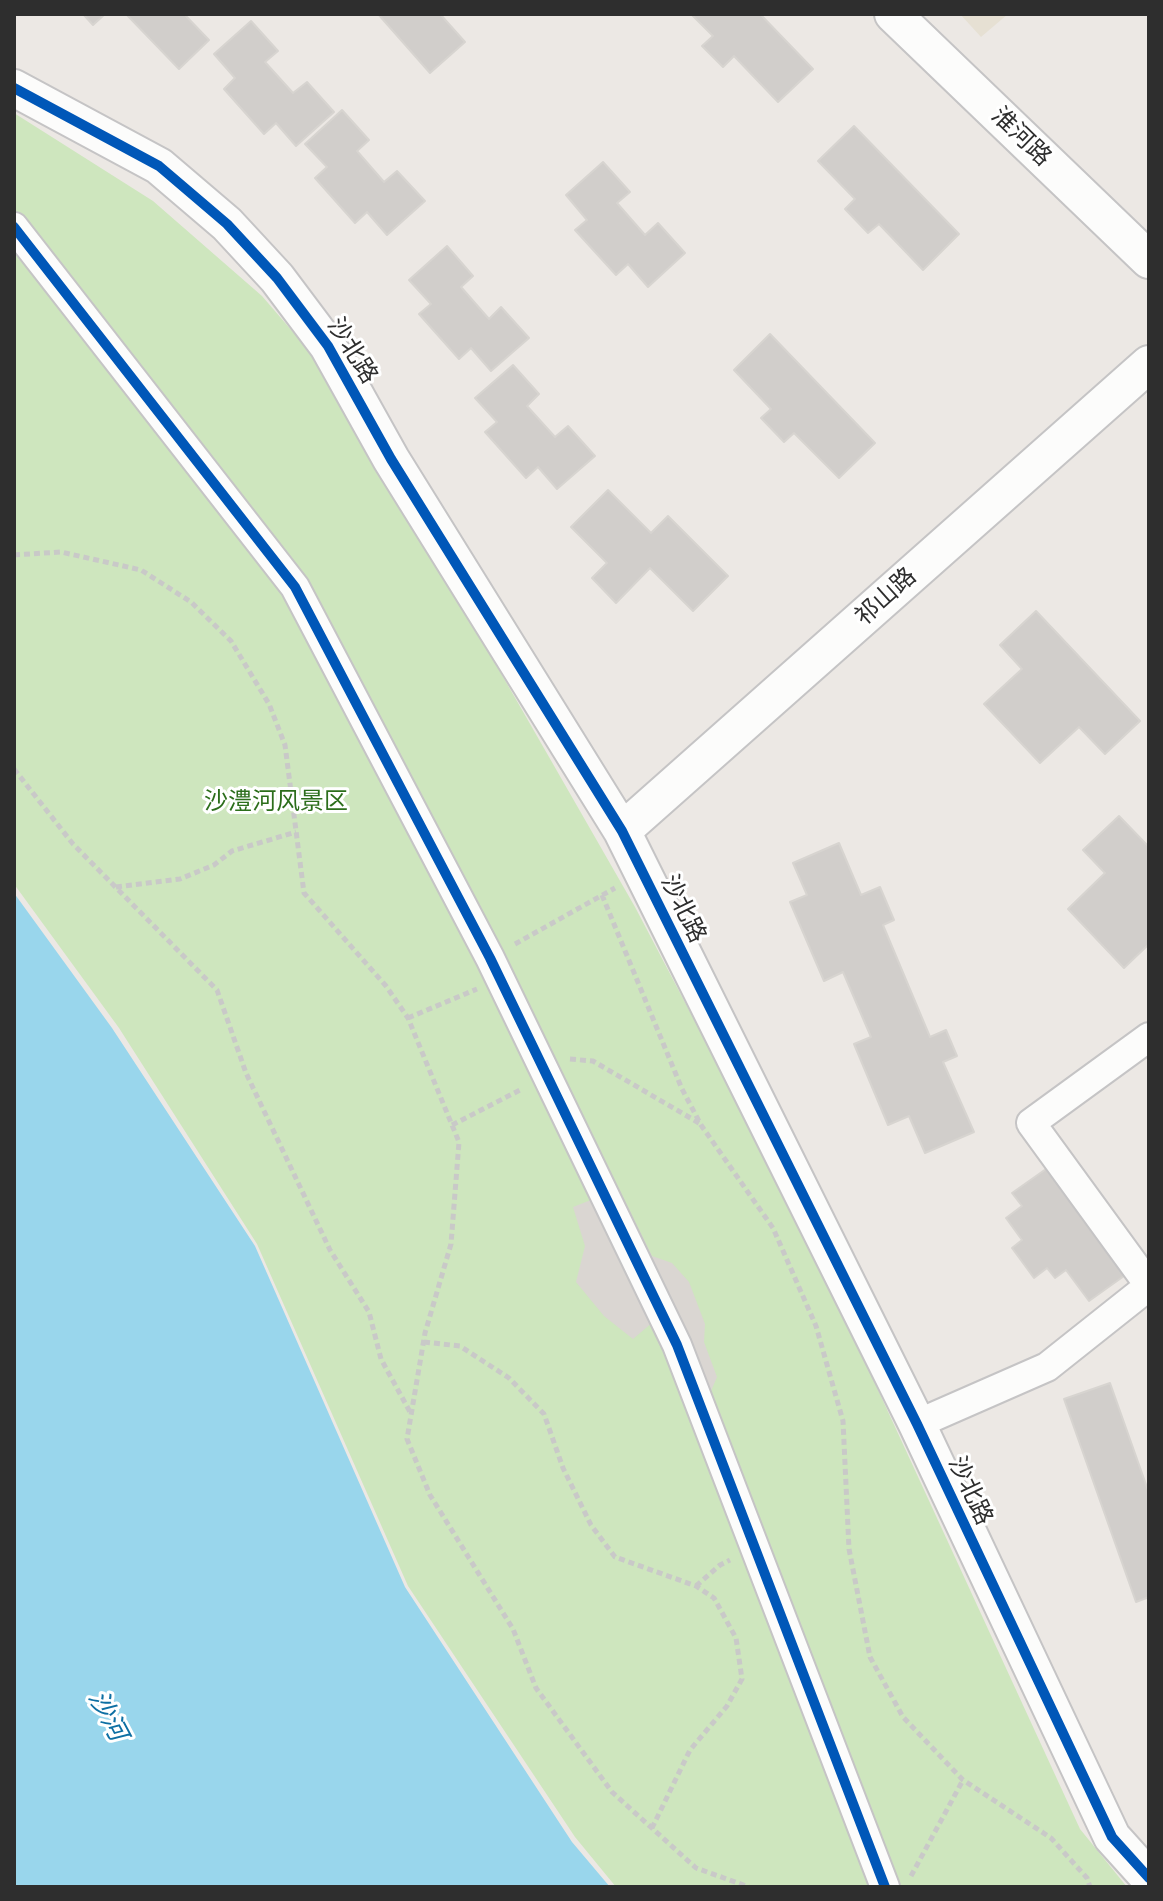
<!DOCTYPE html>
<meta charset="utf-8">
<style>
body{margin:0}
#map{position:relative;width:1163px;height:1901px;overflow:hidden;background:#ece8e4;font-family:"PT Sans",sans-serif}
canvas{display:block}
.frame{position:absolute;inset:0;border:16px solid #2e2e2e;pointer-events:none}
</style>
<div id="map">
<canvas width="1163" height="1901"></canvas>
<div class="frame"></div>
</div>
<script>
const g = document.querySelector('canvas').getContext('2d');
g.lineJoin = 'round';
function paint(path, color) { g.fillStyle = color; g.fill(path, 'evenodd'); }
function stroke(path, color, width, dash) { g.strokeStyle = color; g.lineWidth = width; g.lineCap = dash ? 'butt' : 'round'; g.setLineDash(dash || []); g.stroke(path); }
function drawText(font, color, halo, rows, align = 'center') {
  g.font = font + ' "PT Sans","Noto Sans SC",sans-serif'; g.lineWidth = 6; g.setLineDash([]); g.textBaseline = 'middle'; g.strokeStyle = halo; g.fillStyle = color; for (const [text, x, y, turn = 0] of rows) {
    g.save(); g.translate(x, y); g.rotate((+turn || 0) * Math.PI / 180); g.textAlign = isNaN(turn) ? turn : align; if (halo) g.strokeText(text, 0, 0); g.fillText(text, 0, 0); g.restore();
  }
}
paint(new Path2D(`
 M960,14h48l-27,23z`), '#e6e0d3');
paint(new Path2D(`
 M14,113l139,88 109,95 68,79 305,532 169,322 276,600 47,58h-511l-41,-50 -167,-251 -151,-342 -138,-216 -105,-144z`), '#cee6be');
paint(new Path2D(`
 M619,1189l33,67 20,7 17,19 16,42 -1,18 13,35 -6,14 -23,11 -35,-80 -20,17 -29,-23 -28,-34 9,-36 -12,-39z`), '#dad6d2');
paint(new Path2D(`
 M14,893l98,135 143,218 150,341 167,255 38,45h-596z`), '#99d6ec');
const building = new Path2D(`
 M83,14h22l-12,11z
 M126,14h58l25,26 -30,29z
 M378,14h62l25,28 -35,31z
 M691,14h69l53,55 -35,33 -44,-46 -11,11 -21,-21 11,-10z
 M251,21l27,30 -13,11 28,31 14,-11 27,30 -38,34 -20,-23 -12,11 -40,-45 11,-11 -21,-24z
 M342,110l27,30 -12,11 27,31 13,-11 28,30 -38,34 -20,-23 -12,11 -40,-45 12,-11 -22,-23z
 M854,126l105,108 -36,36 -44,-46 -11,9 -23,-24 10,-10 -37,-38z
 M603,162l27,30 -13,11 28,32 13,-12 27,30 -37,34 -20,-23 -12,11 -41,-45 12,-10 -21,-25z
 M447,246l26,30 -12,11 28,32 12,-12 28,31 -38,33 -20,-23 -12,11 -40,-45 12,-10 -22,-24z
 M770,334l105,109 -36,35 -45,-45 -10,9 -23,-24 10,-9 -37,-39z
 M513,365l26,29 -12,12 28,31 13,-11 27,30 -38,33 -19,-22 -12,11 -41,-46 12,-10 -22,-24z
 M608,490l43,43 17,-17 60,60 -35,35 -43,-43 -34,35 -24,-25 15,-15 -36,-36z
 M1036,611l104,110 -35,33 -26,-27 -39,36 -56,-59 38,-35 -22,-24z
 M1119,816l30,31v97l-25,24 -56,-59 37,-36 -22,-23z
 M839,843l22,52 19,-8 14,33 -11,5 47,112 16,-7 11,26 -14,6 31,70 -49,21 -16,-37 -21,9 -34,-81 17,-7 -28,-65 -19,9 -34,-79 17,-7 -14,-32z
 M1046,1169l78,107 -35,25 -23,-31 -11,8 -8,-10 -13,10 -22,-30 10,-8 -16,-22 16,-12 -10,-13z
 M1110,1383l39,110v104l-13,5 -72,-203z`);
paint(building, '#d1cecb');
stroke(building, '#d7d4d0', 2);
const minor = new Path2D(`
 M14,227l281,360 195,371 187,387 208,542
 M1149,1037l-118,86 118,162
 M917,1424l130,-57 102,-81`);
const tertiary = new Path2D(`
 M893,14l256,246
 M14,88l145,78 68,58 50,54 51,68 63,113 231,372 295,593 195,413 37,41
 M622,831l527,-467`);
stroke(minor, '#c5c4c5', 32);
stroke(tertiary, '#c5c4c5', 40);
stroke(new Path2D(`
 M14,555l47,-3 80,18 50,32 40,39 38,63 16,41 19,148 82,93 22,32 51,124 -8,102 -26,89 -18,106 23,56 83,134 23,59 76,104 84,76 53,19
 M14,769l59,75 144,146 29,83 84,177 39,62 12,47 29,53
 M116,887l64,-8 34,-14 18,-14 64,-19
 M602,895l80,194 19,36 72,103 43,98 27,95 6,128 21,108 33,60 60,63 88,58 36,40 3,9
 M515,944l100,-56
 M408,1018l69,-29
 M570,1059l23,2 106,62
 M452,1125l70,-36
 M424,1342l36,4 49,32 35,36 19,54 28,57 24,32 81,29 18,12 22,40 6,41 -15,27 -37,44 -38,78
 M696,1586l24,-21 10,-5
 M911,1876l52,-96`), '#c9c9c8', 5, [6, 4]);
stroke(minor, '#fcfcfb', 28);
stroke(tertiary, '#fcfcfb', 36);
stroke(new Path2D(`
 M14,88l145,78 68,58 50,54 51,68 63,113 231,372 295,593 195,413 37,41
 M14,227l281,360 195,371 187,387 208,542`), '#0057b8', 10);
drawText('24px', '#2e2e2e', '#fff', [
 ["淮河路",1021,137,44],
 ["沙北路",352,351,58],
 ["祁山路",886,597,-42],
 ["沙北路",683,909,64],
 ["沙北路",970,1491,65]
]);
drawText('24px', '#2c6e1b', '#fff', [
 ["沙澧河风景区",276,802]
]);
drawText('italic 26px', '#0d6fa3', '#fff', [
 ["沙河",107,1716,62]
]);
</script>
